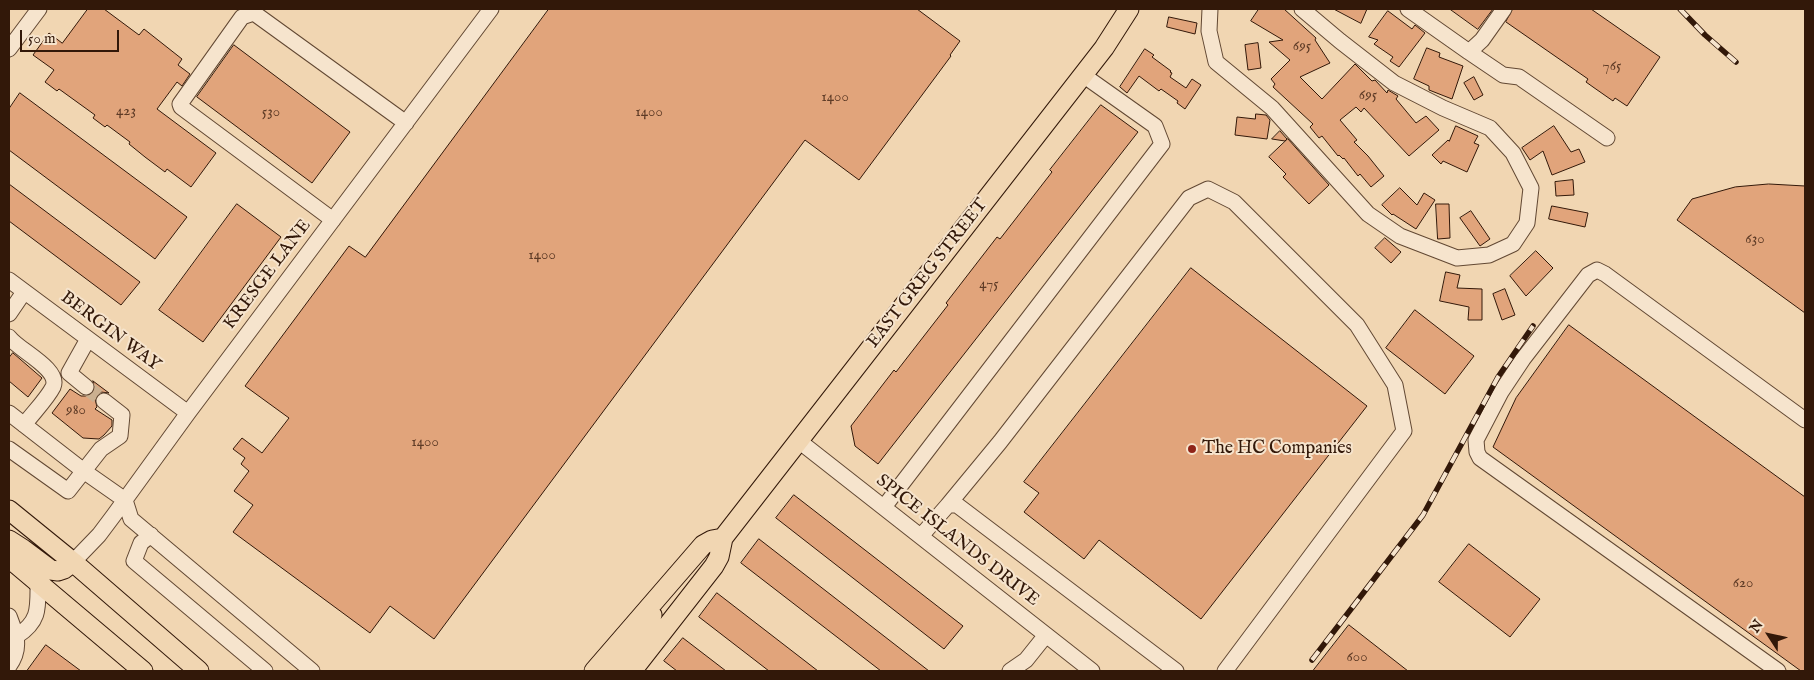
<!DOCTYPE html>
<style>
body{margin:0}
#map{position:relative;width:1814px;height:680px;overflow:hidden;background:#f1d6b2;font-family:"IM FELL English",serif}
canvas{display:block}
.frame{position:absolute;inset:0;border:10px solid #321809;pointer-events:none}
.north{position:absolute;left:1744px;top:610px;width:50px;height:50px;-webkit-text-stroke:4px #f6e4cd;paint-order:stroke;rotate:305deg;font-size:14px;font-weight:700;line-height:20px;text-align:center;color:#321809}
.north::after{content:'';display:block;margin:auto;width:18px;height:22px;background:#321809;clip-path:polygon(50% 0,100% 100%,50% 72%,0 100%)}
.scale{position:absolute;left:20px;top:30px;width:99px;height:22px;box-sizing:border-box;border:2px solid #321809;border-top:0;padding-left:6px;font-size:15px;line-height:18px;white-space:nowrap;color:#321809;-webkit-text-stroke:4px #f6e4cd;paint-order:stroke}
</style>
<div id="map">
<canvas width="1814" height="680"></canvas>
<div class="frame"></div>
<div class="north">N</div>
<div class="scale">50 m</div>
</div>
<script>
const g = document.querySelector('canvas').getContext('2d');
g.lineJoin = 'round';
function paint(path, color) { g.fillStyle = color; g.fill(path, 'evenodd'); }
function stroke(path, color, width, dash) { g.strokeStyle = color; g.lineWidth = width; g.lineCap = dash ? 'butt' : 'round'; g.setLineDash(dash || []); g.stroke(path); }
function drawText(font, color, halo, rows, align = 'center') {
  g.font = font + ' "IM FELL English",serif'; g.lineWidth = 4; g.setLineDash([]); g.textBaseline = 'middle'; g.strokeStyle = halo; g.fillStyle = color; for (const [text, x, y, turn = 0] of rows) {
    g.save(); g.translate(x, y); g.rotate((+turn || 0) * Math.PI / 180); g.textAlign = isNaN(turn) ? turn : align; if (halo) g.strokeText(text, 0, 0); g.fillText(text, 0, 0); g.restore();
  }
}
const building = new Path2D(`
 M88,9h16l35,26 5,-6 38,30 -4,6 12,9 -8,12 -5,-4 -20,27 59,44 -25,34 -24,-18 -2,3 -20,-15 -16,-13 1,-2 -23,-17 -2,2 -12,-9 2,-3 -36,-26 -2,2 -12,-9 9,-12 -21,-15 16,-22 13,10z
 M549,9h368l43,32 -10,14 1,1 -92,124 -54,-40 -371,499 -44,-33 -20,27 -137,-101 20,-27 -19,-14 15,-20 -8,-7 4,-6 -12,-9 9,-11 20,15 27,-35 -44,-32 104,-140 16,11z
 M1259,9h25l32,29 -1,2 15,23 -30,14 22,22 33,-35 17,17 3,-1 12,13 1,-3 10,6 -2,3 20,24 10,-7 13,14 -30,26 -45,-48 -3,4 -5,-5 -16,13 17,20 -3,2 14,14 16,20 -13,11 -11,-13 -2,2 -14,-18 -1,1 -4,-4 -1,1 -16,-20 -3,2 -9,-11 3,-3 -40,-37 2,-3 -4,-5 19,-19 -21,-18 14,-2 -32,-19z
 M1334,9h33l-6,14z
 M1450,9h43l-15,20z
 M1513,9h78l69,48 -33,49 -12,-8 -2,3 -20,-14 -7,-5 2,-3 -82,-57z
 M1388,11l24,18 3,-4 10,8 -26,34 -9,-6 3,-4 -19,-13 4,-4 -9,-3z
 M1169,17l28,6 -2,11 -28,-7z
 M1258,43l3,25 -13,2 -3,-25z
 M234,45l116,87 -38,51 -115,-86z
 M1427,48l13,5 -1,4 24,9 -11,33 -23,-9v-4l-15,-7z
 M1145,49l9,6 -2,2 19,14 -1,1 2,1 -2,4 16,11 6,-9 9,6 -16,24 -8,-6 1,-2 -17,-12 -2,2 -20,-15 -12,17 -7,-6z
 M1474,77l9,18 -9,5 -10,-17z
 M20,93l167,124 -32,42 -146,-109v-41z
 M1101,105l37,27 -260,332 -23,-18 -4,-20 43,-56 2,2 52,-67 -2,-2 51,-66 3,2 52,-67 -2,-2z
 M1256,114l10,1 4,5 -3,19 -32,-4 2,-18 18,2z
 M1456,126l22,10 -4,7 5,2 -12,27 -24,-11 -2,3 -9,-9 16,-15 1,1z
 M1554,126l17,26 8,-3 6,13 -33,13 -9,-24 -13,9 -8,-12z
 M1280,131l7,8 -2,2 -13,-2z
 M1288,139l41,46 -20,19 -26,-27 3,-3 -17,-17z
 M1573,180l1,15 -18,1 -1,-14z
 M9,184l131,98 -19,23 -112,-84z
 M1769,184l36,2v127l-128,-93 15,-21 43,-12z
 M1400,188l17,17 7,-12 11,7 -19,29 -23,-15 -1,1 -10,-10z
 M237,204l44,33 -78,105 -44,-32z
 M1436,204h13l1,34 -12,1z
 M1552,206l36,7 -3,14 -36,-8z
 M1471,211l19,28 -10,7 -20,-28z
 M1385,238l16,14 -10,11 -16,-15z
 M1536,251l17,17 -27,28 -16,-20z
 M1191,268l176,138 -166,213 -102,-79 -15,19 -60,-47 15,-19 -15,-11z
 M1446,272l14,3 -3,13 25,1v31h-14l1,-13 -29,-6z
 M1505,289l10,26 -13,5 -9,-26z
 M1415,310l59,46 -29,38 -59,-46z
 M1569,325l236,172v174h-4l-308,-224 23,-49z
 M13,353l29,25 -14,19 -19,-16v-23z
 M93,381l16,12 -8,-1 -4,3 -2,4 2,8 -2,2 17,11v6l-8,9 -5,4 -16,-1 -31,-25 18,-24 11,7h8l4,-3 2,-5z
 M794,495l169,131 -19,23 -168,-131z
 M759,539l170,132h-48l-140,-108z
 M1469,544l71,55 -30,38 -71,-55z
 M717,593l101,78h-49l-70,-54z
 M1349,625l59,46h-95z
 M683,638l43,33h-49l-13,-10z
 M46,645l35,26h-54z`);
paint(building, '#e1a47b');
stroke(building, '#321809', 1);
stroke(new Path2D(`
 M86,387l18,14`), '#cbb090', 15, [15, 8]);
const minor = new Path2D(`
 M1210,9l-1,22 7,31 56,46 96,106 32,22 57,22 32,-3 24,-11 14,-21 4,-35 -18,-35 -23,-25 -47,-20 -49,-25 -54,-42 -38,-32
 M1408,9l61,43 13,-12 22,-31
 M9,49l30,-40
 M1469,52l34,23 16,2 88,61
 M333,220l-152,-113 -1,-3 62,-87 12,-4 152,110
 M9,280l179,133
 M9,314l15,-22
 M9,337c9,13 52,32 44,50 -6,12 -21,27 -29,38
 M86,387l-17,-14 19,-34
 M9,413l76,59 40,28 6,19 181,152
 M799,441l293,230
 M9,449l59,42 33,-42 19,-13 2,-21 -18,-14
 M948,505l52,-63 189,-244 19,-9 26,13 123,123 38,60 9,46 -179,240
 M884,507l278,-363 -7,-18 -72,-51
 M151,535l-10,8 -7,18 131,110
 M921,536l27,-31h9l219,166
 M73,562l26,-27 15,-20 74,-102 303,-404
 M9,616c7,18 13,32 0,50
 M17,636c23,-15 21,-28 21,-54
 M1010,671l16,-11 20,-25
 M1778,671l-298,-213 -3,-6 -1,-12 25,-48 22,-33 65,-84 9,-5 8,4 200,146`);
const major = new Path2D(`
 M9,510l64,52 126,109
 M9,540l14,9 28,21 7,1 6,-2 9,-7
 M9,558l134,113
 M594,671l109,-126 9,-5 11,-2
 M615,671l31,-42 6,-14
 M632,671l82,-105 5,-9 4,-19 381,-490 25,-39`);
stroke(minor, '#624833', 17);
stroke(major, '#321809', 21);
stroke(minor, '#f6e4cd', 15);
stroke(major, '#f1d6b2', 19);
const rail = new Path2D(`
 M1680,9l25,26 31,27
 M1312,660l111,-145 75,-138 35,-51`);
stroke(rail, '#321809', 5.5);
stroke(rail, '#f6e4cd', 4, [11]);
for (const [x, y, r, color] of [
 [1192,449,5,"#8f2418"]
]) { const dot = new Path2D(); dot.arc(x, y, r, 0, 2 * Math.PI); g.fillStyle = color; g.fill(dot); stroke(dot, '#f6e4cd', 2); }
drawText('15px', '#5e3b26', null, [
 ["695",1302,47],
 ["765",1612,67],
 ["695",1368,96],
 ["1400",835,98],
 ["423",126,112],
 ["530",271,113],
 ["1400",649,113],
 ["630",1755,240],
 ["1400",542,256],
 ["475",989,285],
 ["980",76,411],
 ["1400",425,443],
 ["620",1743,584],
 ["600",1357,658]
]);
drawText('18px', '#321809', '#f6e4cd', [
 ["EAST GREG STREET",928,274,-52],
 ["KRESGE LANE",268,275,-53],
 ["BERGIN WAY",110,332,37],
 ["SPICE ISLANDS DRIVE",957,541,38]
]);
drawText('18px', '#321809', '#f6e4cd', [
 ["The HC Companies",1202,449]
], 'left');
</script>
